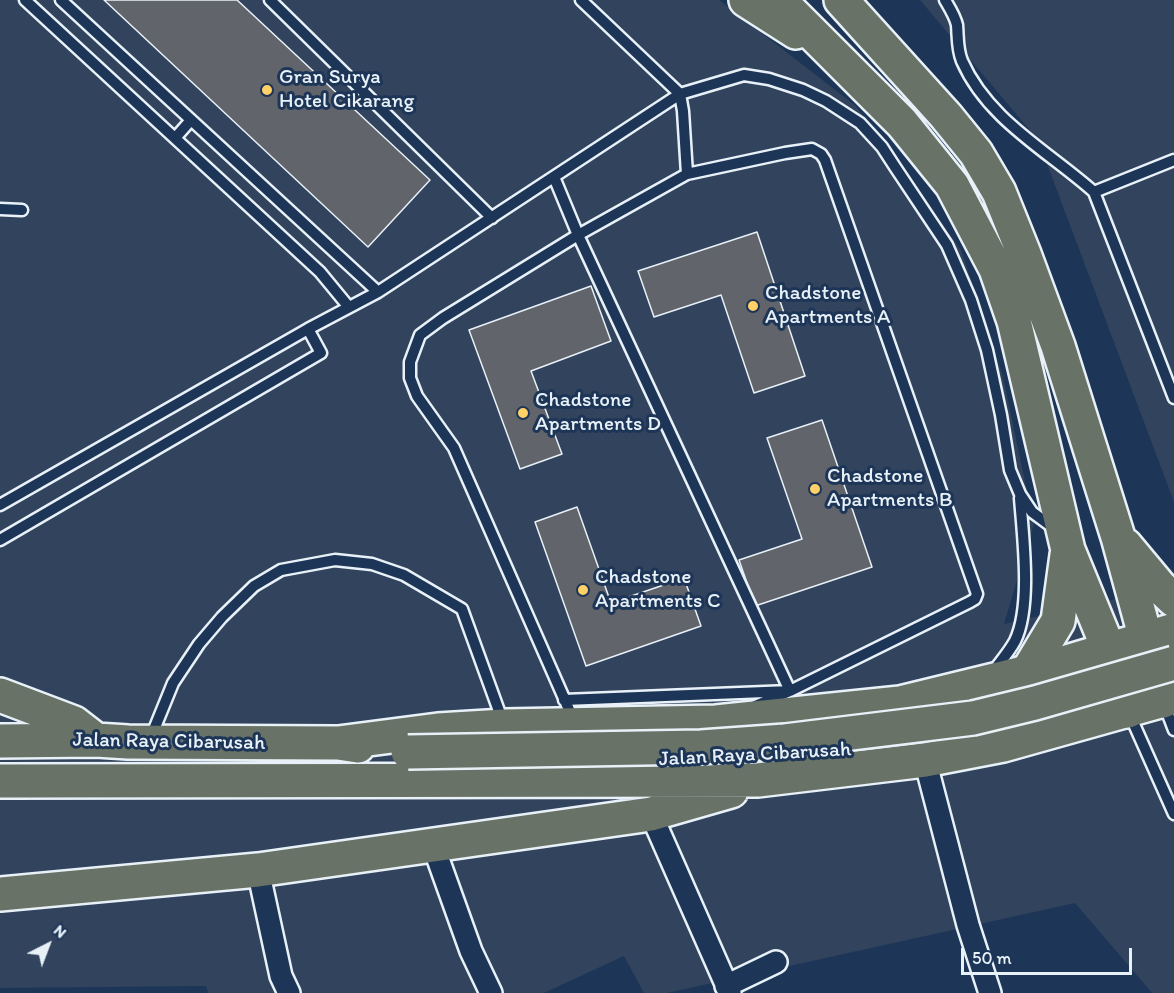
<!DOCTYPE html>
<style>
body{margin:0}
#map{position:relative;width:1174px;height:993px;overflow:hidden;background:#1d3557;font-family:Itim,sans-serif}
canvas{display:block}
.north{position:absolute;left:18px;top:915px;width:60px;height:60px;-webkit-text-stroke:4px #1d3557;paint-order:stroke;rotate:42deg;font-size:16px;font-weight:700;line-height:24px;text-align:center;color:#e8f1f8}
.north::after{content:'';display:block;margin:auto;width:21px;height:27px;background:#e8f1f8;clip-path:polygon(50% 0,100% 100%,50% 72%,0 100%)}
.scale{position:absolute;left:961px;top:948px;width:171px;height:27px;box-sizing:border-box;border:3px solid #e8f1f8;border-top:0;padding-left:8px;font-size:18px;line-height:21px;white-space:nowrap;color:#e8f1f8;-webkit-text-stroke:4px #1d3557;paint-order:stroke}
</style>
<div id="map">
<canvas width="1174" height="993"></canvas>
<div class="north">N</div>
<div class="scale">50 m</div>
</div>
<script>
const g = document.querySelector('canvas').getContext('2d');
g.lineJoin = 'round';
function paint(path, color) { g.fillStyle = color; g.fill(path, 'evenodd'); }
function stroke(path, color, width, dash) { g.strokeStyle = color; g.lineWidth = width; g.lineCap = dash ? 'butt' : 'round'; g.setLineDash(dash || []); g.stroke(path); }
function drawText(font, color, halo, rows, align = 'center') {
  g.font = font + ' Itim,sans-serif'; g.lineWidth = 6; g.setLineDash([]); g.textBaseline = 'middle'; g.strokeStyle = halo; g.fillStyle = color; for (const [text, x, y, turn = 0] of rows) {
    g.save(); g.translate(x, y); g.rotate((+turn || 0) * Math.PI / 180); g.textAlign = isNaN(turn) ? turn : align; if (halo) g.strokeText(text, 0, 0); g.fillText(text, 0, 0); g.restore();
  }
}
paint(new Path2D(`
 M0,0h719l137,106 105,144 42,127 31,147 -30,100 170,-38v407h-22l-77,-90 -408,90h-23l-20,-37 -80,37h-336l-2,-7 -206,2z
 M920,0h254v502l-136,-362z`), '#31435d');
const building = new Path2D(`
 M104,0h133l193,180 -62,67z
 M757,232l48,144 -51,17 -33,-98 -67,22 -16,-46z
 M591,286l20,55 -80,30 31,83 -42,15 -51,-139z
 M822,420l50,147 -117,39 -16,-46 63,-21 -35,-101z
 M577,507l34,96 73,-25 17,48 -115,40 -51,-144z`);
paint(building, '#61646b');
stroke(building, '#e8f1f8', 1.5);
const service = new Path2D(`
 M25,0l295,272 28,34
 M61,0l317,292
 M270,0l222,218
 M581,0l99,94 3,17 4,63
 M945,0c4,7 10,16 12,25 1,12 0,24 5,36 26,59 86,90 132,131l80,206
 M176,137l15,-17
 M554,177l24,58 212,456 -226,9
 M1094,192l80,-32
 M0,209l22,1
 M0,505l308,-176 70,-37 302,-198 64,-19 25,4 34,11 23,11 34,22 22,24 13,20 52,78 24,55 16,50 14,65 9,55 10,24 12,18 23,17
 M0,540l321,-187 -13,-24
 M993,672c7,-10 16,-20 22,-31 17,-35 8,-104 5,-143
 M1164,704l10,26
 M1129,713l45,101
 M574,721l-120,-273 -37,-52 -7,-18v-16l10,-27 23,-17 135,-83 109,-61 98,-21 27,-4 9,5 4,6 152,434 -2,5 -5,3 -180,89 -35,15
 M151,737l22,-54 26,-39 23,-27 32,-31 27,-16 54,-10 37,4 32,11 58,34 41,113`);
const minor = new Path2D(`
 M925,760l43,165 22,68
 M651,814l79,179
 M433,845l38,106 20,42
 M258,870l23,106 8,17
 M726,986l50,-24`);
const primary = new Path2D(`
 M0,695l74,28 22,17
 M0,741l96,-1 32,2 210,1 20,3
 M338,743l100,-13 66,-4 212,-4 184,-19 160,-39 114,-34
 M0,781l758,-1 167,-20 78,-15 171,-48
 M0,894l258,-24 393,-56 80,-23`);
const motorway = new Path2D(`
 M746,0l50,32
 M779,0l123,123 50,62 44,84 18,52 54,229 41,100 19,61
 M841,0l105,116 30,37 23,39 25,62 34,92 60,191 45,164
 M1125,545l35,42 14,13
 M1028,671l30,-50 9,-66`);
stroke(service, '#e8f1f8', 15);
stroke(minor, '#e8f1f8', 26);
stroke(primary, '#e8f1f8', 38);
stroke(motorway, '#e8f1f8', 38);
stroke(service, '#1d3557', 10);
stroke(minor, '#1d3557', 21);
stroke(primary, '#697266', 33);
stroke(motorway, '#697266', 33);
const primaryBridge = new Path2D(`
 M408,752l293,-5 84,-6 188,-23 62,-15 139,-40`);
stroke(primaryBridge, '#e8f1f8', 38, []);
stroke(primaryBridge, '#697266', 33);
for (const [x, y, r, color] of [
 [267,90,6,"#ffd166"],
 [753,306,6,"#ffd166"],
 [523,413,6,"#ffd166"],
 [815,489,6,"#ffd166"],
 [583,590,6,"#ffd166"]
]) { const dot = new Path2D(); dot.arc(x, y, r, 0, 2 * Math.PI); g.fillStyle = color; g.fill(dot); stroke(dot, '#1d3557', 2); }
drawText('21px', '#e8f1f8', '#1d3557', [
 ["Gran Surya",279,78],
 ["Hotel Cikarang",279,102],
 ["Chadstone",765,294],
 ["Apartments A",765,318],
 ["Chadstone",535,401],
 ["Apartments D",535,425],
 ["Chadstone",827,477],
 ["Apartments B",827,501],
 ["Chadstone",595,578],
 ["Apartments C",595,602]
], 'left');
drawText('21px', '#e8f1f8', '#1d3557', [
 ["Jalan Raya Cibarusah",169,742,1],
 ["Jalan Raya Cibarusah",755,755,-3]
]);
</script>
